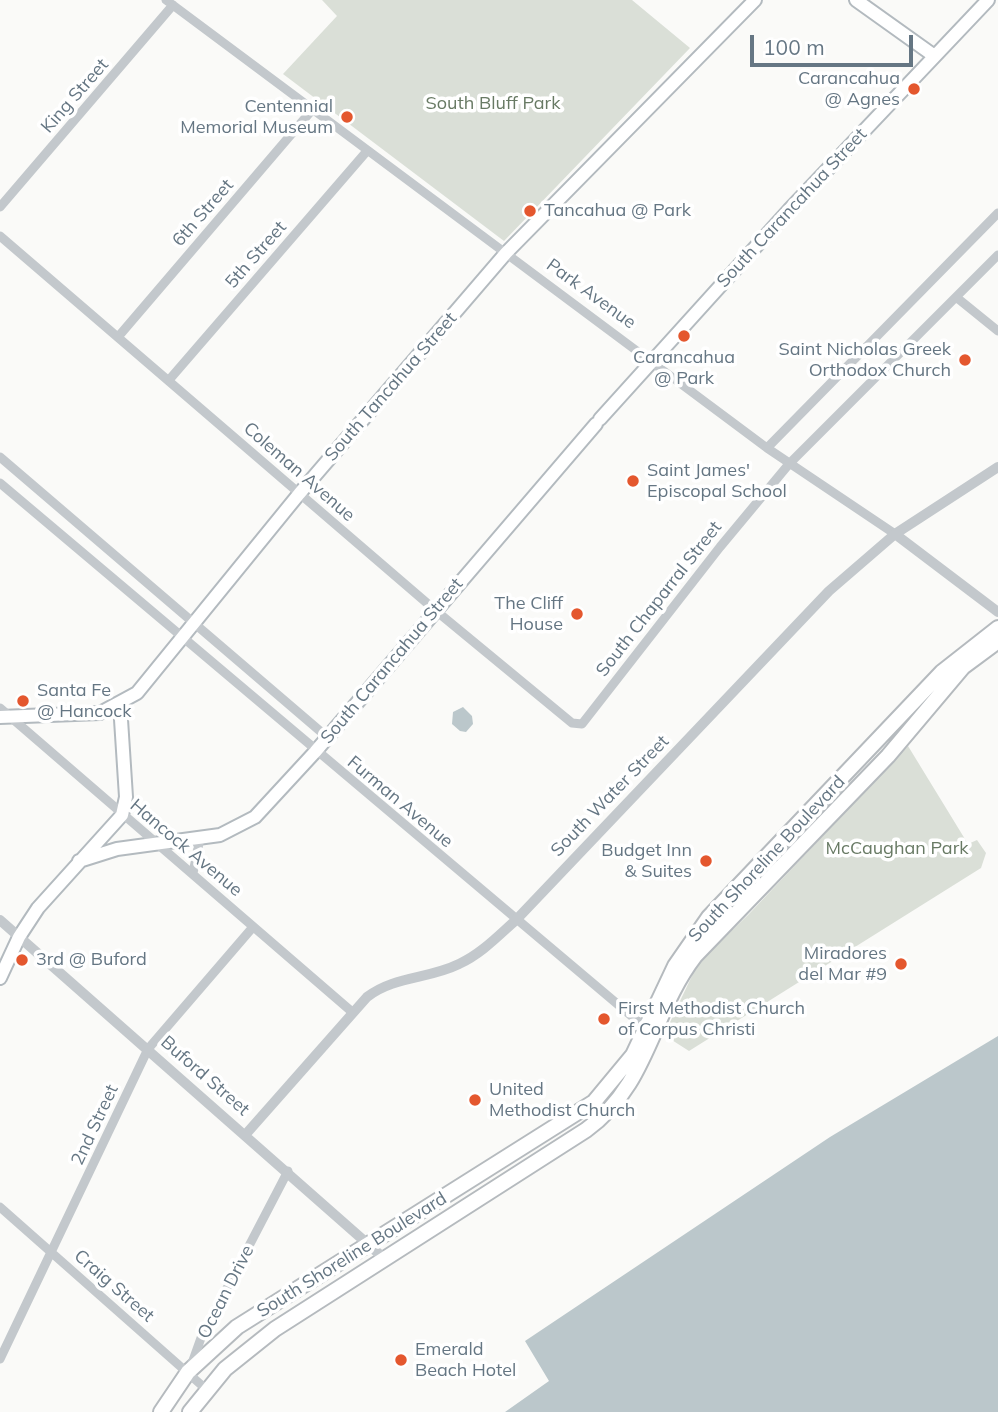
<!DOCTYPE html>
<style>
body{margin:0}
#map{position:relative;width:998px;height:1412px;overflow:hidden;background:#fafaf8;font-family:Mulish,sans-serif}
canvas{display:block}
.scale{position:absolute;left:750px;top:35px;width:163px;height:32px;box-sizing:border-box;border:4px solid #657683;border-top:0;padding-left:9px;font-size:21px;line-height:24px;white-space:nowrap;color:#657683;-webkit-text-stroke:5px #fff;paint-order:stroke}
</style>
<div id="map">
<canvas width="998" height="1412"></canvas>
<div class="scale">100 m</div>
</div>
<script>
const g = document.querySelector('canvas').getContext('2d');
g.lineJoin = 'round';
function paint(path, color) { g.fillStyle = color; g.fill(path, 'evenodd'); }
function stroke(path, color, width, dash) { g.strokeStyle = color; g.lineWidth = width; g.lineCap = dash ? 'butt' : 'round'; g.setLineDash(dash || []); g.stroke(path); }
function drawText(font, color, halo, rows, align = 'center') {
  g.font = font + ' Mulish,sans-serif'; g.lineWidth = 7; g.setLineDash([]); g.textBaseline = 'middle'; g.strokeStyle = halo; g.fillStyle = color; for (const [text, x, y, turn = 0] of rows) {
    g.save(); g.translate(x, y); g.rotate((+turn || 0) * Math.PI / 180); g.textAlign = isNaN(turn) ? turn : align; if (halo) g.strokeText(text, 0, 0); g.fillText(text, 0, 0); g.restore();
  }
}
paint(new Path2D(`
 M322,0h310l58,48 -186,193 -221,-167 54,-58z
 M908,746l60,98 9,-4 9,13 -5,15 -292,183 -25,-16 34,-72 50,-48z`), '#dadfd7');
paint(new Path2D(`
 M463,707l9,9 1,8 -7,8 -6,-1 -8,-7 1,-12z
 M998,1036v376h-493l44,-31 -24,-40 305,-204z`), '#bbc7cb');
const secondary = new Path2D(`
 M856,0l77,55
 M600,419l189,-209 199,-210
 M0,717l100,-4 37,-20 162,-199 207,-241 249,-253
 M79,861l38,-12 103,-14 35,-18 60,-65 281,-328
 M0,978l19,-41 19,-29 84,-93 4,-18 -6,-93`);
const primary = new Path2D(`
 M161,1412l27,-40 49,-45 357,-225 39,-47 42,-89 34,-49 233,-245 56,-44
 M190,1412l35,-43 50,-40 311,-199c63,-45 65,-117 109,-174l193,-200 75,-89 35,-26`);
stroke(secondary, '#b3babf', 16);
stroke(primary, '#b5babe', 18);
stroke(new Path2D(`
 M166,0l601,448 128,86
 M0,207l173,-202
 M0,236l435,374 137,113 10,1 138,-177 69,-83 209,-209
 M956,297l42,34
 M118,337l194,-227
 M169,380l198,-229
 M767,448l231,-235
 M0,457l327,280
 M0,483l647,546
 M0,708l351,303
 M193,873l7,-35
 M0,1207l207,183
 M0,1359l148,-310 105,-122
 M191,1366l10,-28 87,-167`), '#c3c8cc', 9);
stroke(new Path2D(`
 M895,534l103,78
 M0,920l386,340
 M246,1134l121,-137c27,-21 62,-18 92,-33 22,-10 39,-28 57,-44l313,-329 66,-57 103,-67`), '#c3c8cc', 10);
stroke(secondary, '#fff', 12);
stroke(primary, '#fff', 14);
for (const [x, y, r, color] of [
 [914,89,7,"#e4572e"],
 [347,117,7,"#e4572e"],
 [530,211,7,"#e4572e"],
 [684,336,7,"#e4572e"],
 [965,360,7,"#e4572e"],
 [633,481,7,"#e4572e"],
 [577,614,7,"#e4572e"],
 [23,701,7,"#e4572e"],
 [706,861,7,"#e4572e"],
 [22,960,7,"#e4572e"],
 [901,964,7,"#e4572e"],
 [604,1019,7,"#e4572e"],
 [475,1100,7,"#e4572e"],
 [401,1360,7,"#e4572e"]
]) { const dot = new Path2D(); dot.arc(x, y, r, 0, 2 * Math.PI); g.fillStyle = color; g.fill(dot); stroke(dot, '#fff', 2.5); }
drawText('18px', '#657683', '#fff', [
 ["Carancahua",900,79,"right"],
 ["@ Agnes",900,100,"right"],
 ["Centennial",333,107,"right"],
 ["Memorial Museum",333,128,"right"],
 ["Tancahua @ Park",544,211],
 ["Saint Nicholas Greek",951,350,"right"],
 ["Orthodox Church",951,371,"right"],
 ["Carancahua",684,358,"center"],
 ["@ Park",684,379,"center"],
 ["Saint James'",647,471],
 ["Episcopal School",647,492],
 ["The Cliff",563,604,"right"],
 ["House",563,625,"right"],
 ["Santa Fe",37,691],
 ["@ Hancock",37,712],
 ["Budget Inn",692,851,"right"],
 ["& Suites",692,872,"right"],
 ["Miradores",887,954,"right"],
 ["del Mar #9",887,975,"right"],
 ["3rd @ Buford",36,960],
 ["First Methodist Church",618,1009],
 ["of Corpus Christi",618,1030],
 ["United",489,1090],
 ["Methodist Church",489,1111],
 ["Emerald",415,1350],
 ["Beach Hotel",415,1371]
], 'left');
drawText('18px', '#657683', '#fff', [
 ["King Street",75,96,-49],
 ["South Carancahua Street",792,208,-47],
 ["6th Street",203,213,-49],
 ["5th Street",256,255,-49],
 ["Park Avenue",591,294,36],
 ["South Tancahua Street",391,387,-49],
 ["Coleman Avenue",299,472,41],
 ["South Chaparral Street",659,599,-52],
 ["South Carancahua Street",392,661,-50],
 ["South Water Street",610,796,-46],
 ["Furman Avenue",400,802,40],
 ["Hancock Avenue",186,848,40],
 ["South Shoreline Boulevard",767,859,-47],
 ["Buford Street",205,1076,41],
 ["2nd Street",95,1125,-65],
 ["South Shoreline Boulevard",352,1255,-32],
 ["Craig Street",114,1286,41],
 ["Ocean Drive",226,1292,-63]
]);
drawText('18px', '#687a64', '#fff', [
 ["South Bluff Park",493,104],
 ["McCaughan Park",897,849]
]);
</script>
